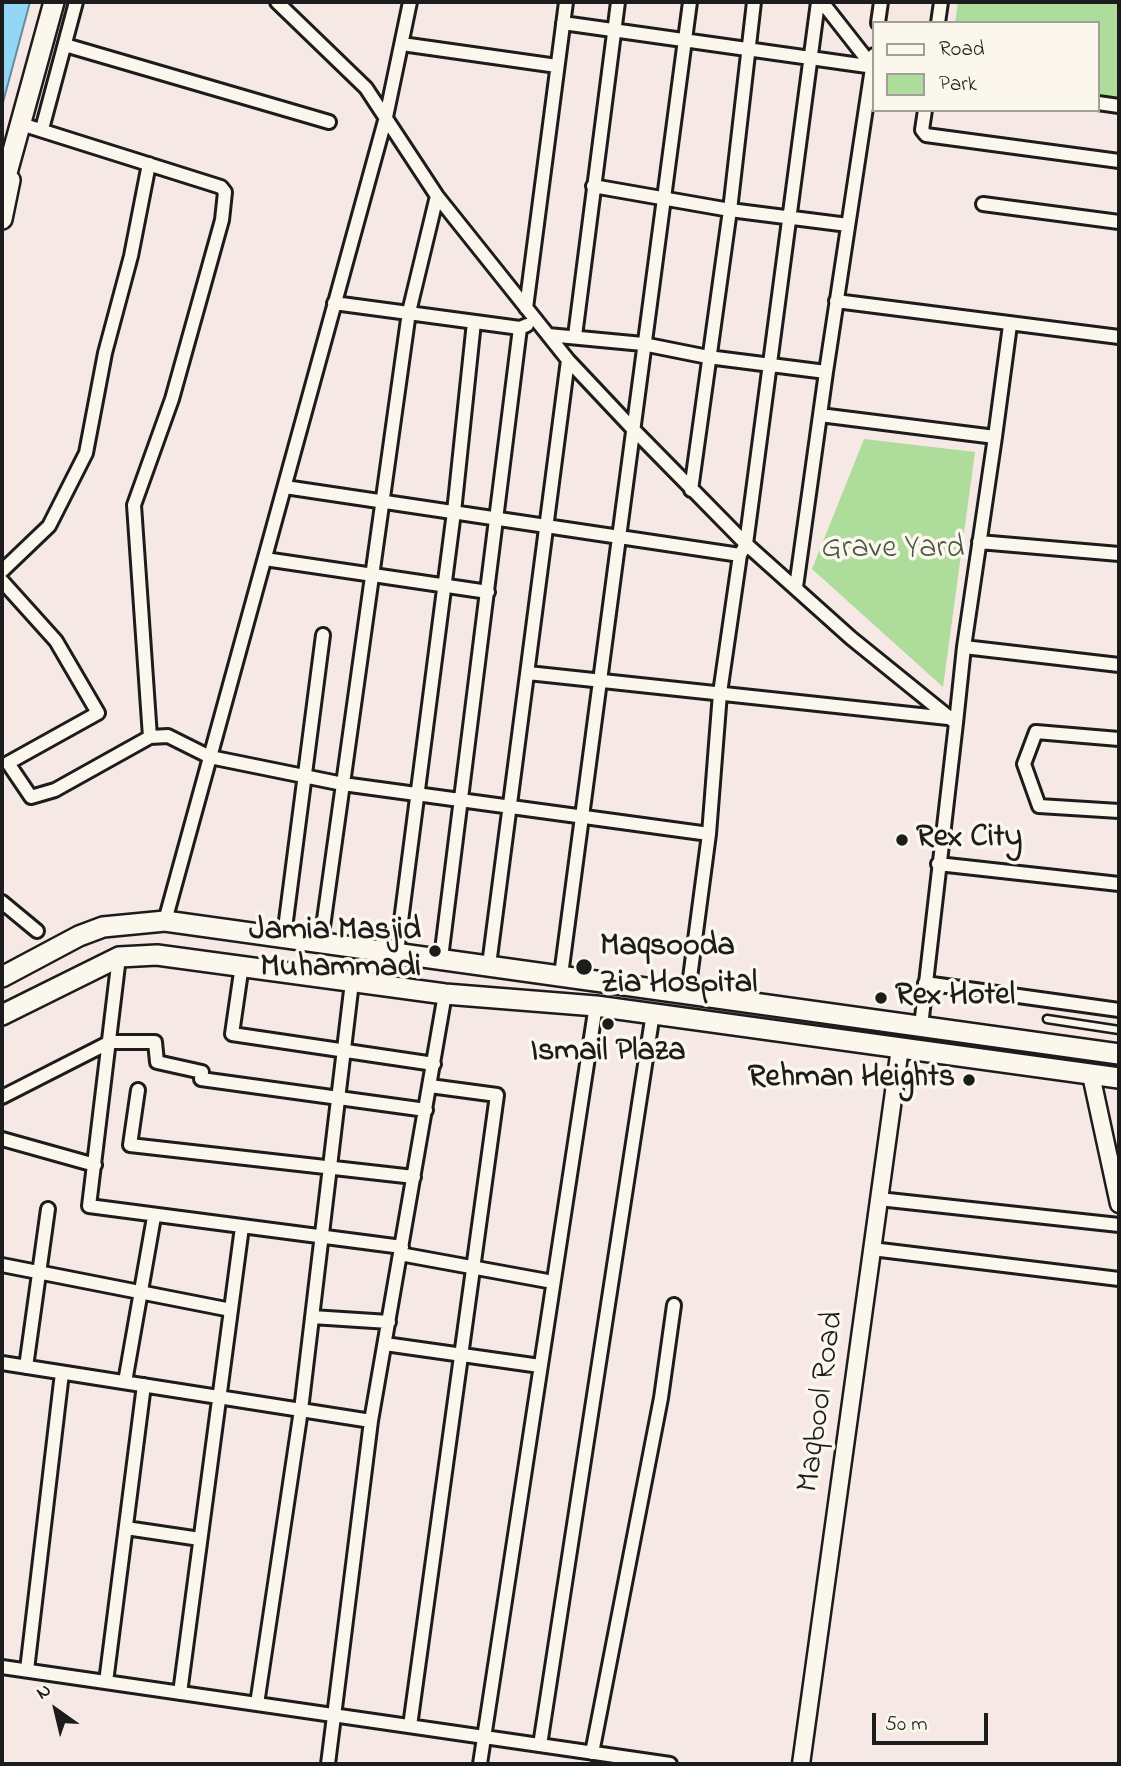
<!DOCTYPE html>
<style>
body{margin:0}
#map{position:relative;width:1121px;height:1766px;overflow:hidden;background:#f6e8e4;font-family:"Indie Flower",sans-serif}
canvas{display:block}
.frame{position:absolute;inset:0;border:4px solid #1c1c1c;pointer-events:none}
.legend{position:absolute;left:872px;top:21px;width:228px;height:91px;box-sizing:border-box;background:#fbf7ec;border:2px solid #a29f99;margin:0;padding:9px 12px;list-style:none;font-size:21px;color:#1c1c1c}
.legend li{display:flex;align-items:center;gap:14px;height:35px}
.legend b{width:35px;border:2px solid #a29f99}
.north{position:absolute;left:21px;top:1675px;width:70px;height:70px;-webkit-text-stroke:5px #fbf7ec;paint-order:stroke;rotate:326deg;font-size:19px;font-weight:700;line-height:28px;text-align:center;color:#1c1c1c}
.north::after{content:'';display:block;margin:auto;width:24px;height:32px;background:#1c1c1c;clip-path:polygon(50% 0,100% 100%,50% 72%,0 100%)}
.scale{position:absolute;left:872px;top:1713px;width:116px;height:32px;box-sizing:border-box;border:4px solid #1c1c1c;border-top:0;padding-left:9px;font-size:21px;line-height:24px;white-space:nowrap;color:#1c1c1c;-webkit-text-stroke:5px #fbf7ec;paint-order:stroke}
</style>
<div id="map">
<canvas width="1121" height="1766"></canvas>
<div class="frame"></div>
<ul class="legend">
<li><b style="height:9px;background:#fbf7ec"></b>Road</li>
<li><b style="height:19px;background:#aedc9b"></b>Park</li>
</ul>
<div class="north">N</div>
<div class="scale">50 m</div>
</div>
<script>
const g = document.querySelector('canvas').getContext('2d');
g.lineJoin = 'round';
function paint(path, color) { g.fillStyle = color; g.fill(path, 'evenodd'); }
function stroke(path, color, width, dash) { g.strokeStyle = color; g.lineWidth = width; g.lineCap = dash ? 'butt' : 'round'; g.setLineDash(dash || []); g.stroke(path); }
function drawText(font, color, halo, rows, align = 'center') {
  g.font = font + ' "Indie Flower",sans-serif'; g.lineWidth = 7; g.setLineDash([]); g.textBaseline = 'middle'; g.strokeStyle = halo; g.fillStyle = color; for (const [text, x, y, turn = 0] of rows) {
    g.save(); g.translate(x, y); g.rotate((+turn || 0) * Math.PI / 180); g.textAlign = isNaN(turn) ? turn : align; if (halo) g.strokeText(text, 0, 0); g.fillText(text, 0, 0); g.restore();
  }
}
paint(new Path2D(`
 M958,2h161v98l-21,-3v-74h-143z
 M864,439l111,13 -32,235 -131,-118z`), '#aedc9b');
const water = new Path2D(`
 M2,2h28l-28,104z`);
paint(water, '#93d6f5');
stroke(water, '#638c9e', 2);
const service = new Path2D(`
 M1047,1019l72,11`);
const minor = new Path2D(`
 M277,2l89,86 71,108 131,164 64,68 114,116 105,94 105,85 -35,303
 M822,2l51,65
 M563,23l311,44
 M878,23l3,-21
 M938,23l3,-21
 M402,44l155,22
 M65,45l264,77
 M1098,103l21,3
 M925,110l-3,20 4,5 193,26
 M21,124l200,63 4,5 -3,28 -50,179 -38,106 16,232 18,-1 42,21 133,27 366,50
 M42,129l34,-127
 M593,186l137,24 118,15
 M983,204l136,18
 M836,301l283,36
 M334,303l186,25 7,-3
 M526,308l40,-306
 M548,335l95,9 65,13 118,15 -30,215
 M575,336l43,-334
 M826,372l48,-317
 M820,415l175,22 -31,210 -8,76
 M995,437l15,-112
 M285,487l455,68
 M691,490l39,-280 24,-208
 M979,542l140,12
 M265,559l223,33
 M2,571l47,-45 37,-73 19,-100 26,-97 18,-92
 M2,581l54,60 42,72 -90,50 23,34 24,-7 95,-53
 M964,647l155,18
 M528,673l420,45
 M1119,739l-83,-7 -12,32 15,42 80,5
 M938,864l181,20
 M2,902l35,29
 M165,921l221,-804 24,-115
 M284,936l39,-301
 M321,941l88,-629 28,-116
 M397,952l57,-440 20,-190
 M119,957l-30,249 313,41
 M441,958l79,-630
 M242,965l-10,69 202,30
 M489,965l79,-605
 M561,975l129,-973
 M925,983l194,27
 M688,993l21,-159 11,-141 20,-138 6,-11 72,-542
 M138,1090l-8,55 284,32
 M2,1097l108,-55h45l2,20 45,10 -1,7 225,31
 M2,1139l93,26
 M879,1199l240,26
 M872,1249l247,30
 M400,1254l153,28
 M2,1265l229,45
 M312,1317l77,5
 M385,1344l155,22
 M2,1363l369,58
 M26,1367l22,-158
 M125,1382l29,-165
 M126,1528l74,11
 M2,1667l668,97
 M27,1670l35,-297
 M106,1682l38,-297
 M180,1693l62,-466
 M257,1704l44,-294 51,-428
 M410,1726l87,-631 -67,-9
 M540,1745l113,-732
 M592,1753l69,-355 13,-93
 M328,1764l43,-343 74,-427
 M480,1764l116,-759`);
const tertiary = new Path2D(`
 M1091,1075l28,129
 M801,1764l99,-716`);
const primary = new Path2D(`
 M2,191l52,-189
 M2,219l8,-39
 M2,977l77,-41 24,-9 62,-6 954,133
 M2,1015l117,-58 38,-2 288,39 151,12 523,72`);
stroke(service, '#1c1c1c', 11);
stroke(minor, '#1c1c1c', 18);
stroke(tertiary, '#1c1c1c', 21);
stroke(primary, '#1c1c1c', 24);
stroke(service, '#fbf7ec', 6);
stroke(minor, '#fbf7ec', 12);
stroke(tertiary, '#fbf7ec', 16);
stroke(primary, '#fbf7ec', 19);
for (const [x, y, r, color] of [
 [902,840,7,"#1c1c1c"],
 [435,951,7,"#1c1c1c"],
 [584,967,9,"#1c1c1c"],
 [881,998,7,"#1c1c1c"],
 [608,1024,7,"#1c1c1c"],
 [969,1080,7,"#1c1c1c"]
]) { const dot = new Path2D(); dot.arc(x, y, r, 0, 2 * Math.PI); g.fillStyle = color; g.fill(dot); stroke(dot, '#fbf7ec', 2.5); }
drawText('32px', '#485642', '#fbf7ec', [
 ["Grave Yard",893,551]
]);
drawText('bold 32px', '#1c1c1c', '#fbf7ec', [
 ["Rex City",916,840],
 ["Jamia Masjid",421,933,"right"],
 ["Muhammadi",421,970,"right"],
 ["Maqsooda",600,949],
 ["Zia Hospital",600,986],
 ["Rex Hotel",895,998],
 ["Ismail Plaza",608,1054,"center"],
 ["Rehman Heights",955,1080,"right"]
], 'left');
drawText('32px', '#1c1c1c', '#fbf7ec', [
 ["Maqbool Road",823,1402,-82]
]);
</script>
